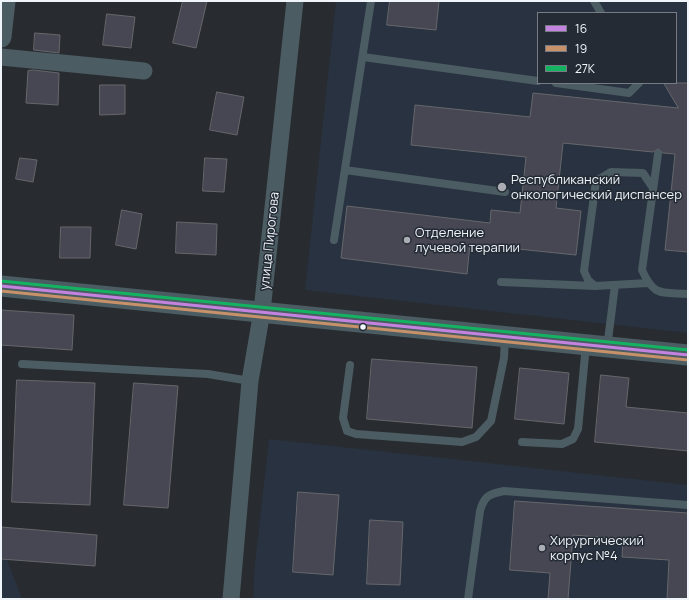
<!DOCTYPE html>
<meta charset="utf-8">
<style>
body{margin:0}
#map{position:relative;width:689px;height:600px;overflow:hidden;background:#282c30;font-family:Manrope,sans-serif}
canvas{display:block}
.frame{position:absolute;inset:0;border:2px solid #f0f4fb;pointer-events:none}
.legend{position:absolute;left:537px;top:12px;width:140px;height:72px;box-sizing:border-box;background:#242b34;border:1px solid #767b84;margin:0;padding:5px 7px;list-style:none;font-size:12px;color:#f0f4fb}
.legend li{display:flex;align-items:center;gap:8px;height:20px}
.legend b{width:20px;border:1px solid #767b84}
</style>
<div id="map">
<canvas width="689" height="600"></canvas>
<div class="frame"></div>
<ul class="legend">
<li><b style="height:5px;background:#c483df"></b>16</li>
<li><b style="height:5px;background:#c7916a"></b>19</li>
<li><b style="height:5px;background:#13b361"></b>27К</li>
</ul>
</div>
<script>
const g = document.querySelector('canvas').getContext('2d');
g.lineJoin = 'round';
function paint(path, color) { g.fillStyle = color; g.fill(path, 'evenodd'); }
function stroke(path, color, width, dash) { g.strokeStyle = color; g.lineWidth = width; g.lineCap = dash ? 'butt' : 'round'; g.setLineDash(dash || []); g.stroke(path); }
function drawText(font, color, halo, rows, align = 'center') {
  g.font = font + ' Manrope,sans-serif'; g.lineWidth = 3; g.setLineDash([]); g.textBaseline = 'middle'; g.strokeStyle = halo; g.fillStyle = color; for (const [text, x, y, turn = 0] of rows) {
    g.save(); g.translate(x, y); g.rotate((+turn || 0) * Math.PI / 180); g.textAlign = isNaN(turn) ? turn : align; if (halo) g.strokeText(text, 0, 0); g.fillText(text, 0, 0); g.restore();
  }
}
paint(new Path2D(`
 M336,1h352v332l-383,-43zM538,13h138v70h-138z
 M269,439l419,46v114h-435l2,-36z
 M1,559l6,1 15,39h-21z`), '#283240');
const building = new Path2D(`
 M183,1h24l-11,47 -23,-5z
 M390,1h49l-3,29 -49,-5z
 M107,14l28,3 -4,31 -28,-3z
 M35,33l25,2 -1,18 -25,-3z
 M33,70l26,3 -1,32 -32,-2 2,-32z
 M664,83h24v169l-23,-2 10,-96 -12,-1 -5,-4 -5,3 -90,-9 -7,65 25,3 -5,44 -106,-11 -3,30 -126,-16 6,-52 143,17 1,-13 29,3 6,-56 -115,-12 4,-40 115,12 3,-24 145,15z
 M100,85h25v29l-25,1z
 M217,92l27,5 -7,38 -27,-5z
 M20,158l17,2 -4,22 -17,-3z
 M205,158l22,1 -3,33 -21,-1z
 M122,210l20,4 -6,35 -20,-4z
 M177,222l40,2 -1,31 -40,-2z
 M61,227h30l-1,31h-30z
 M1,310l73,5 -2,35 -71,-5z
 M372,359l105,8 -5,61 -105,-9z
 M520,368l49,5 -5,51 -49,-5z
 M601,375l28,3 -3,29 62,6v38l-93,-9z
 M17,380l78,3 -5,122 -78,-3z
 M134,383l44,3 -10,122 -44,-3z
 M298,492l41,3 -6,80 -40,-3z
 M515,501l173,12v86h-21l2,-39 -47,-3 1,-18 -50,-4 -5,64h-20l2,-26 -40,-3z
 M370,520l33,2 -3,63 -33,-1z
 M1,527l96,8 -2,31 -94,-7z`);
paint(building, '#474753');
stroke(building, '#66676b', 1);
stroke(new Path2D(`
 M594,1l7,12
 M363,57l175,24
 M556,83l73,10 10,-10
 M658,154l-16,116c12,27 19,22 46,24
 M345,170l160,22
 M334,240l37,-239
 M501,282l94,4
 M648,283l-53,3 -7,-6 -4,-9 12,-90 15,-9 32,1 10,15
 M607,348l8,-63
 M22,364l186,10 42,7
 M350,365l-7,53 4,13 9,3 106,8 14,-5 15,-16 13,-63 1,-20
 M522,442l40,2 11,-5 5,-10 8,-84
 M468,599l12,-88c4,-15 9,-17 24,-20l184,14`), '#4b5c62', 8);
stroke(new Path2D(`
 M1,57l143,14
 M231,599l19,-218 12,-70 33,-310`), '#4b5c62', 17);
stroke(new Path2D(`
 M1,37l4,-36
 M1,286l687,69`), '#4b5c62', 21);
stroke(new Path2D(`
 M1,286l687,69`), '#c483df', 3);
stroke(new Path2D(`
 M1,291l687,69`), '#c7916a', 3);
stroke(new Path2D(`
 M1,281l687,69`), '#13b361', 3);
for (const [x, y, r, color] of [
 [502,187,5,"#aaaeb4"],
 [407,240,4,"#aaaeb4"],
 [363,327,3.5,"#f0f4fb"],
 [542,548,4,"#aaaeb4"]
]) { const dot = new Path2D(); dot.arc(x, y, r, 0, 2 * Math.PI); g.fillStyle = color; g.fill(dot); stroke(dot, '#242b34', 1.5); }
drawText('13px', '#f0f4fb', '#242b34', [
 ["Республиканский",511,180],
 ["онкологический диспансер",511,195],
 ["Отделение",415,233],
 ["лучевой терапии",415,248],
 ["Хирургический",550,541],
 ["корпус №4",550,556]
], 'left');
drawText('13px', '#f0f4fb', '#242b34', [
 ["улица Пирогова",270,241,-84]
]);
</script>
